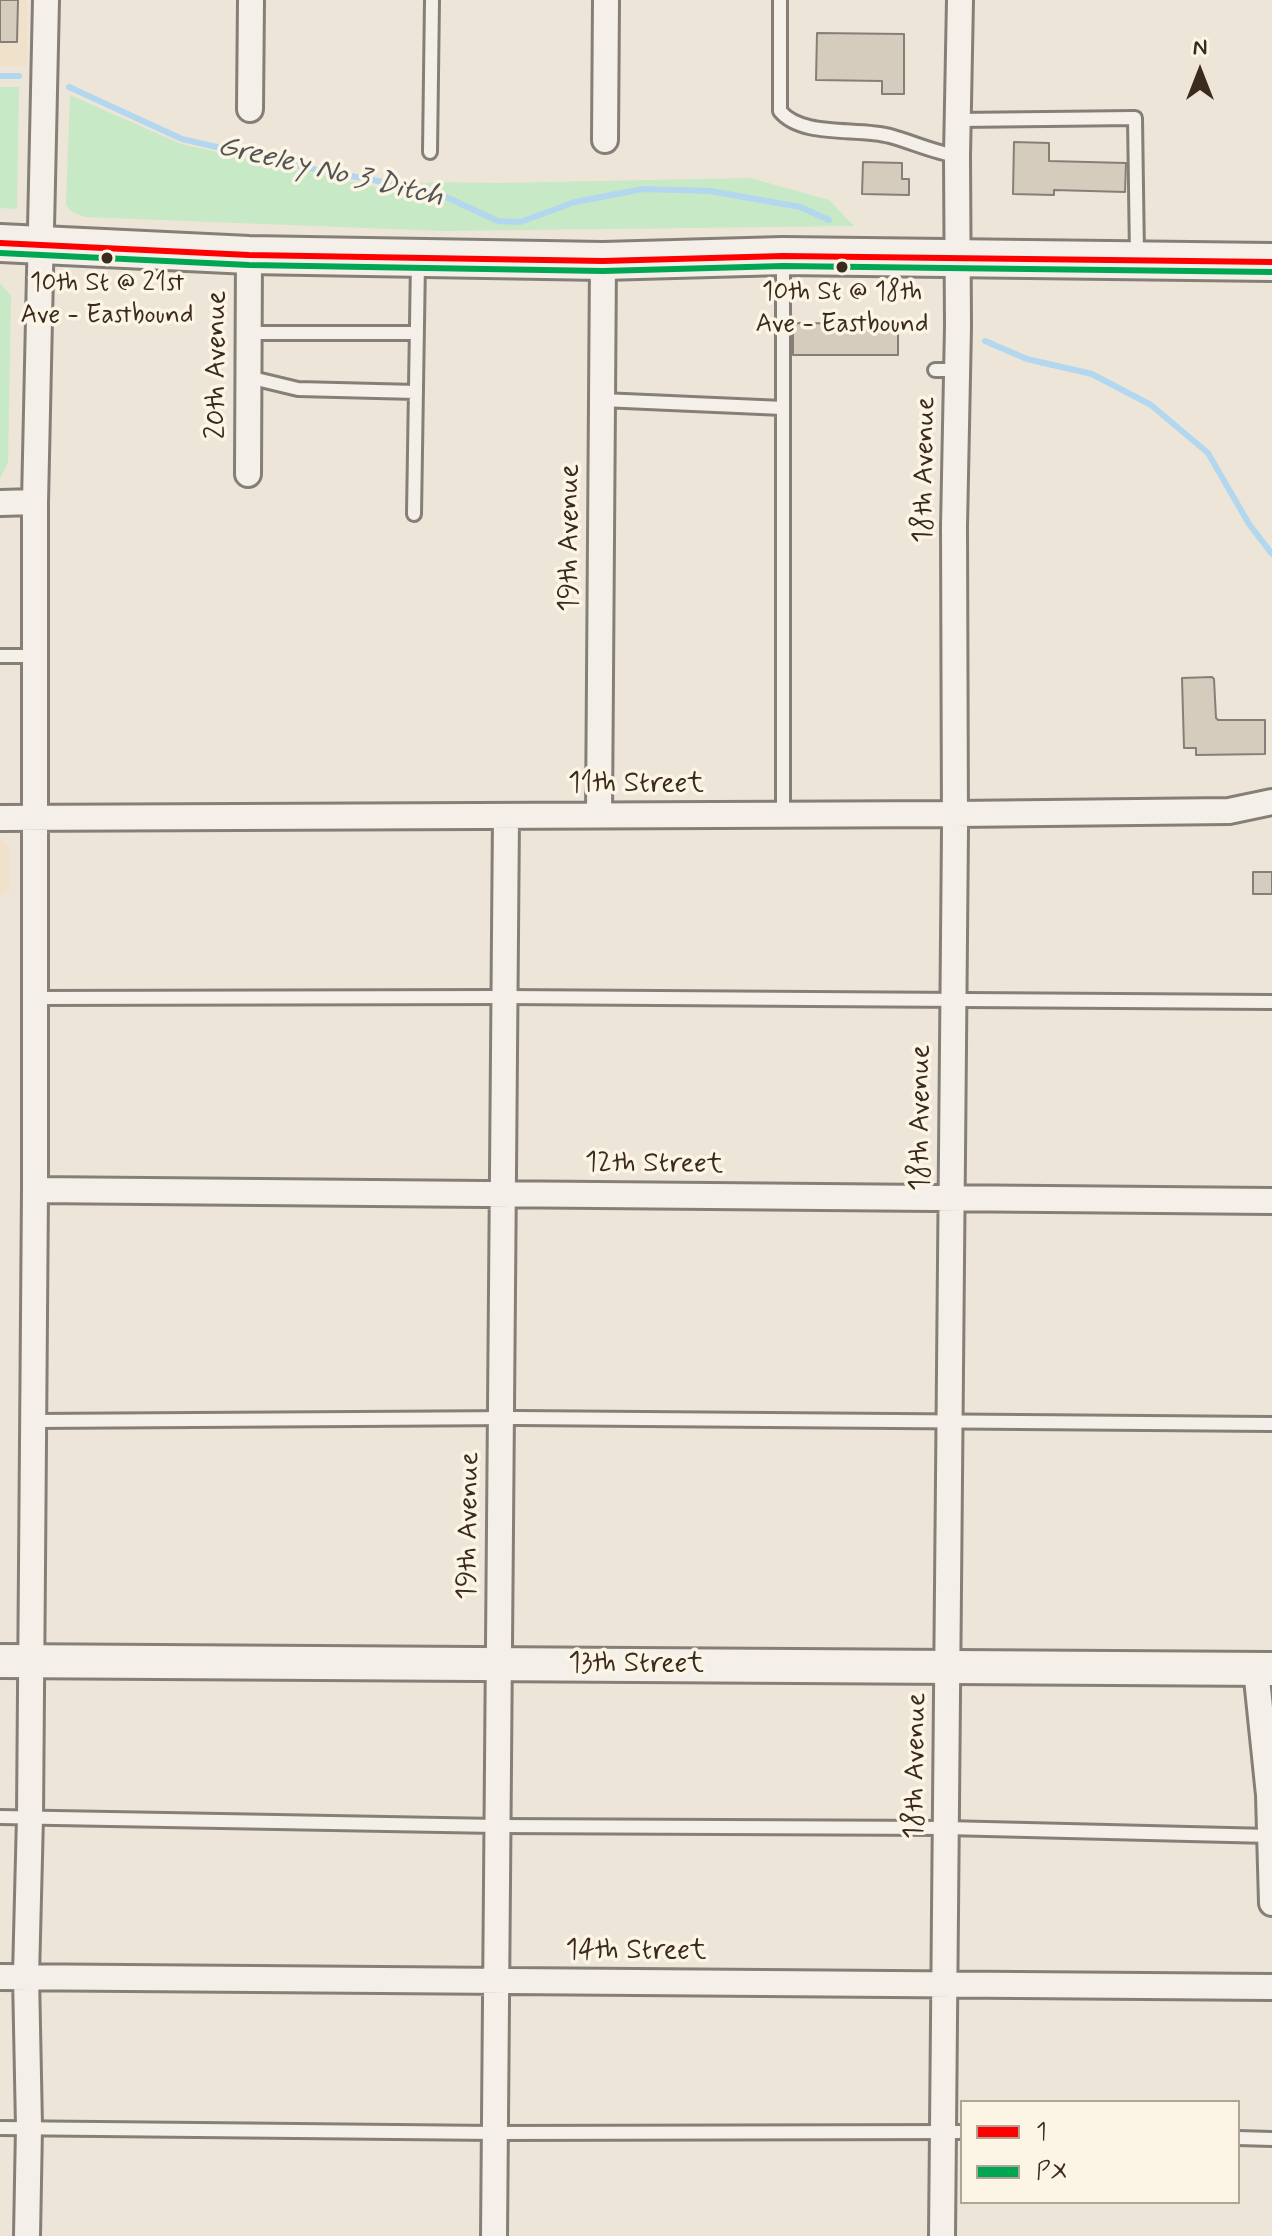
<!DOCTYPE html>
<style>
body{margin:0}
#map{position:relative;width:1272px;height:2236px;overflow:hidden;background:#ede5d8;font-family:Mynerve,sans-serif}
canvas{display:block}
.legend{position:absolute;left:960px;top:2100px;width:280px;height:104px;box-sizing:border-box;background:#fcf5e5;border:2px solid #afa495;margin:0;padding:10px 14px;list-style:none;font-size:24px;color:#3b2a1e}
.legend li{display:flex;align-items:center;gap:16px;height:40px}
.legend b{width:40px;border:2px solid #afa495}
.north{position:absolute;left:1160px;top:32px;width:80px;height:80px;-webkit-text-stroke:6px #fcf5e5;paint-order:stroke;rotate:0deg;font-size:22px;font-weight:700;line-height:32px;text-align:center;color:#3b2a1e}
.north::after{content:'';display:block;margin:auto;width:28px;height:36px;background:#3b2a1e;clip-path:polygon(50% 0,100% 100%,50% 72%,0 100%)}
</style>
<div id="map">
<canvas width="1272" height="2236"></canvas>
<ul class="legend">
<li><b style="height:10px;background:#f00"></b>1</li>
<li><b style="height:10px;background:#00a651"></b>PX</li>
</ul>
<div class="north">N</div>
</div>
<script>
const g = document.querySelector('canvas').getContext('2d');
g.lineJoin = 'round';
function paint(path, color) { g.fillStyle = color; g.fill(path, 'evenodd'); }
function stroke(path, color, width, dash) { g.strokeStyle = color; g.lineWidth = width; g.lineCap = dash ? 'butt' : 'round'; g.setLineDash(dash || []); g.stroke(path); }
function drawText(font, color, halo, rows, align = 'center') {
  g.font = font + ' Mynerve,sans-serif'; g.lineWidth = 7; g.setLineDash([]); g.textBaseline = 'middle'; g.strokeStyle = halo; g.fillStyle = color; for (const [text, x, y, turn = 0] of rows) {
    g.save(); g.translate(x, y); g.rotate((+turn || 0) * Math.PI / 180); g.textAlign = isNaN(turn) ? turn : align; if (halo) g.strokeText(text, 0, 0); g.fillText(text, 0, 0); g.restore();
  }
}
paint(new Path2D(`
 M0,0h27v67l-27,-1z
 M0,837l9,11 1,42 -10,6z`), '#f0e2ca');
paint(new Path2D(`
 M0,87h19l-2,122 -17,-1z
 M70,95l111,49 199,44 53,-6 66,1 251,-5 79,22 25,26 -411,5 -358,-14 -13,-5 -6,-7z
 M0,283l11,13 -3,166 -8,17z`), '#c7e9c6');
stroke(new Path2D(`
 M0,76h19
 M69,87l113,52 125,29 126,23 65,30 22,1 55,-20 68,-13 67,2 90,16 29,13
 M985,341l42,18 65,15 59,31 57,48 41,71 23,30`), '#b2d7ef', 6);
const building = new Path2D(`
 M0,0h18l-1,42h-17z
 M817,33l87,1v60h-22v-13l-66,-1z
 M1014,142l35,1v18l77,2 -1,29 -71,-2v5l-41,-1z
 M863,162l39,1v16h7v16l-47,-1z
 M793,323l105,1v31h-105z
 M1212,677l2,2 2,39 2,2h47v34l-69,1v-7h-12l-2,-70z
 M1253,872h19v22h-19z`);
paint(building, '#d6ccbd');
stroke(building, '#867f77', 2);
const lane = new Path2D(`
 M780,0v111c22,27 78,16 110,25 22,6 43,16 67,20
 M957,120l178,-2 2,138
 M430,152l2,-152
 M783,259v555
 M249,333h168
 M935,370h22
 M248,377l50,12 118,3
 M602,400l181,8
 M414,514l4,-253
 M0,656h35
 M33,998l472,-1 767,5
 M33,1421l484,-3 755,6
 M0,1817l497,9 449,2 324,8
 M0,2128l495,5 467,-1
 M1238,2138l34,1`);
const street = new Path2D(`
 M250,109l1,-109
 M605,140l1,-140
 M248,474l1,-219
 M0,503l35,-1
 M599,815l4,-554
 M0,818l955,-4 274,-3 43,-9
 M35,1190l1237,11
 M1256,1669l13,126 3,108
 M0,1977l1272,10
 M27,2236l2,-109 -3,-151 4,-159 5,-627v-688l11,-502
 M494,2236l12,-1420
 M942,2236l13,-1407 -1,-303 4,-200 -1,-170 3,-156`);
const secondary = new Path2D(`
 M0,1661l1272,8`);
const primary = new Path2D(`
 M0,243l249,12 354,6 180,-5 489,6`);
stroke(lane, '#867f77', 18);
stroke(street, '#867f77', 30);
stroke(secondary, '#867f77', 38);
stroke(primary, '#867f77', 42);
stroke(lane, '#f4f0e9', 12);
stroke(street, '#f4f0e9', 24);
stroke(secondary, '#f4f0e9', 32);
stroke(primary, '#f4f0e9', 36);
stroke(new Path2D(`
 M0,243l249,12 354,6 180,-5 489,6`), '#f00', 6);
stroke(new Path2D(`
 M0,253l249,12 354,6 180,-5 489,6`), '#00a651', 6);
for (const [x, y, r, color] of [
 [107,258,7,"#3b2a1e"],
 [842,267,7,"#3b2a1e"]
]) { const dot = new Path2D(); dot.arc(x, y, r, 0, 2 * Math.PI); g.fillStyle = color; g.fill(dot); stroke(dot, '#fcf5e5', 3); }
drawText('26px', '#3b2a1e', '#fcf5e5', [
 ["10th St @ 21st",107,285],
 ["Ave - Eastbound",107,317],
 ["10th St @ 18th",842,294],
 ["Ave - Eastbound",842,326]
]);
drawText('28px', '#3b2a1e', '#fcf5e5', [
 ["20th Avenue",218,365,-90],
 ["18th Avenue",926,470,-89],
 ["19th Avenue",571,538,-90],
 ["11th Street",636,785],
 ["18th Avenue",922,1118,-90],
 ["12th Street",654,1165,1],
 ["19th Avenue",470,1526,-89],
 ["13th Street",636,1665],
 ["18th Avenue",917,1766,-89],
 ["14th Street",636,1952]
]);
drawText('italic 30px', '#525455', '#fcf5e5', [
 ["Greeley No 3 Ditch",330,173,13]
]);
</script>
